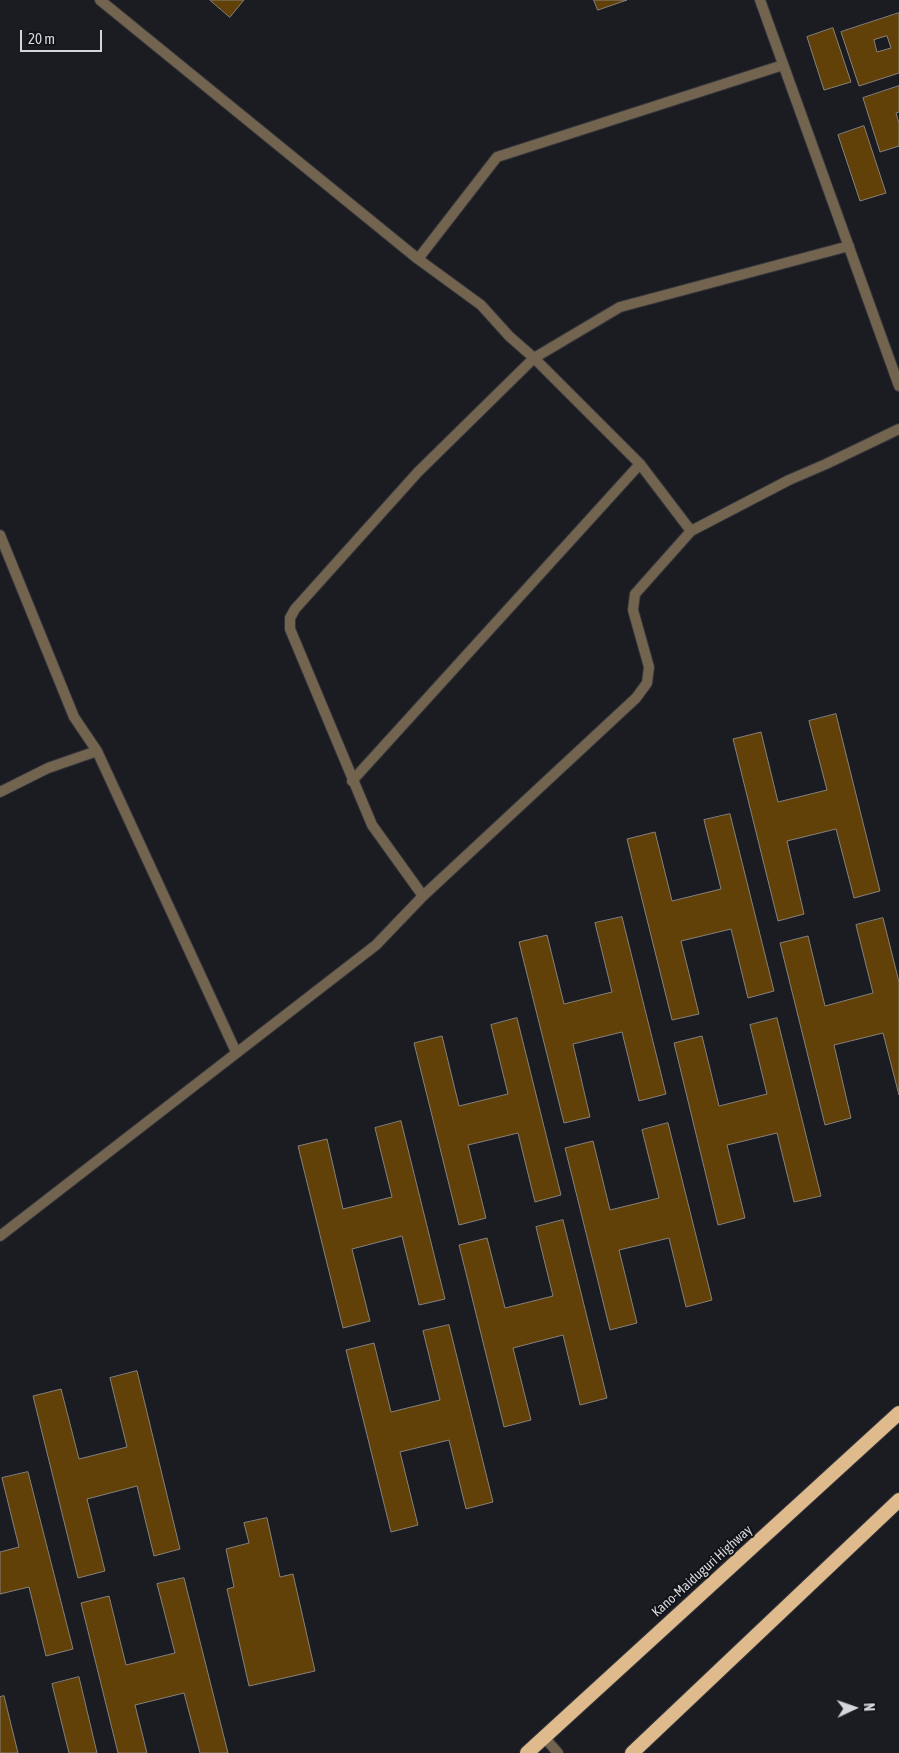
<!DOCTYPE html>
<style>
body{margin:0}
#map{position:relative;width:899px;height:1753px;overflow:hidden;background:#1a1c21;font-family:"Asap Condensed",sans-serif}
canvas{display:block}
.north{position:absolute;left:829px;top:1683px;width:50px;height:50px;-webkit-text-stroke:4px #111318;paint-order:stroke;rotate:87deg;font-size:14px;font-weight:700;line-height:20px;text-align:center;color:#d4d6d9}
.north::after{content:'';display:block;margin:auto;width:18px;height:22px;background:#d4d6d9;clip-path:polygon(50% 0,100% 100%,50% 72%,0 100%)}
.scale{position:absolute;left:20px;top:30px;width:82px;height:22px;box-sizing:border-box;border:2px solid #d4d6d9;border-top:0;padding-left:6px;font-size:15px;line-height:18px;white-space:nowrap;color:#d4d6d9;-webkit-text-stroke:4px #111318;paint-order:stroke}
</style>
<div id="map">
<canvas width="899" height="1753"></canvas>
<div class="north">N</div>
<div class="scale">20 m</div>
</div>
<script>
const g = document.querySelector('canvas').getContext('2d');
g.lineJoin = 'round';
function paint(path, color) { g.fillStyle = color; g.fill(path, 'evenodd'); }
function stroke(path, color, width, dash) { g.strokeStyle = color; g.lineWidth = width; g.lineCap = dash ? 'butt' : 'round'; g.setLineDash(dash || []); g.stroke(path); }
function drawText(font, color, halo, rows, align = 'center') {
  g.font = font + ' "Asap Condensed",sans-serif'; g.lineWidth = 4; g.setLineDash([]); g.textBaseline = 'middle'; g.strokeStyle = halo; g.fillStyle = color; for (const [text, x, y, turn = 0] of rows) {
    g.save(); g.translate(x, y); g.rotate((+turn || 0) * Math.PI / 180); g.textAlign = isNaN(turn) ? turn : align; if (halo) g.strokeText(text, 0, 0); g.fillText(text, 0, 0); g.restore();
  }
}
const building = new Path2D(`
 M210,0h34l-14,17z
 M594,0h33l-29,10z
 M899,13v60l-40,13 -18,-54zM887,36l4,12 -14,4 -3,-12z
 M833,28l18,54 -27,8 -17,-53z
 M899,86v26l-3,1 3,10v23l-19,6 -17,-54z
 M864,126l22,67 -26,8 -22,-66z
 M836,714l44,177 -26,7 -18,-69 -49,12 17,73 -26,7 -45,-182 28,-7 17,70 49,-12 -18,-69z
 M730,814l44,177 -26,7 -17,-69 -50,12 18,73 -27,6 -45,-181 28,-7 17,69 49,-12 -17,-69z
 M622,917l44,177 -27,7 -17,-69 -49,12 17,73 -26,6 -45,-181 28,-7 17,69 48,-12 -17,-69z
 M883,918l16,64v113l-16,-62 -49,12 17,73 -26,7 -45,-182 28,-7 17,70 48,-13 -17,-68z
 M517,1018l44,177 -26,7 -17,-69 -50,12 18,73 -27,7 -45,-182 28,-7 17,70 49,-12 -17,-69z
 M777,1018l44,178 -27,6 -17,-69 -50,12 18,73 -27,7 -44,-182 28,-7 17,70 48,-12 -17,-69z
 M401,1121l44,178 -26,6 -17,-69 -50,13 18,72 -27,7 -45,-182 29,-7 16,70 49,-12 -17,-69z
 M668,1123l44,177 -26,7 -17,-69 -50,12 18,73 -27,7 -45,-182 28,-7 17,69 49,-12 -17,-68z
 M563,1220l44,178 -27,7 -17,-70 -50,13 18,72 -27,7 -45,-182 28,-7 18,70 48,-12 -17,-69z
 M449,1325l44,177 -27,7 -17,-69 -49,12 18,73 -27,7 -45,-182 28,-7 17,69 49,-12 -17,-69z
 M137,1371l43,178 -26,7 -17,-70 -50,13 18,72 -27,7 -45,-182 28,-7 18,70 48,-12 -17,-69z
 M28,1472l45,177 -27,7 -17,-69 -29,7v-42l19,-5 -17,-69z
 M267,1518l13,59 13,-3 22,97 -66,15 -22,-97 7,-2 -8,-38 23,-6 -5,-20z
 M184,1578l44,175h-28l-16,-60 -49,12 12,48h-29l-37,-150 28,-7 17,69 49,-12 -18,-69z
 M79,1677l18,76h-28l-17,-69z
 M4,1696l14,57h-18v-56z`);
paint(building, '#624108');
stroke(building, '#86817b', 1);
const minor = new Path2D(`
 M100,0l318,259 63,46 28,31 25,22 106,106 51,67
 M760,0l139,386
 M418,259l79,-102 286,-92
 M0,535l74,182 23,34 139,301
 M352,781l288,-317
 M0,792l48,-24 49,-17
 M423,896l-51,-71 -82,-196v-11l5,-9 123,-137 116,-114 86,-51 229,-61
 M0,1236l376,-291 47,-49 213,-198 11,-15 2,-16 -16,-57 2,-16 56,-63 98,-51 37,-16 73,-35
 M544,1737l14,16`);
const trunk = new Path2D(`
 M527,1753l372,-340
 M632,1753l267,-253`);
stroke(minor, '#34363b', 12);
stroke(trunk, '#34363b', 16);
stroke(minor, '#736450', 10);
stroke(trunk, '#dfba8c', 14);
drawText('14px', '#d4d6d9', '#111318', [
 ["Kano-Maiduguri Highway",702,1571,-42]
]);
</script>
